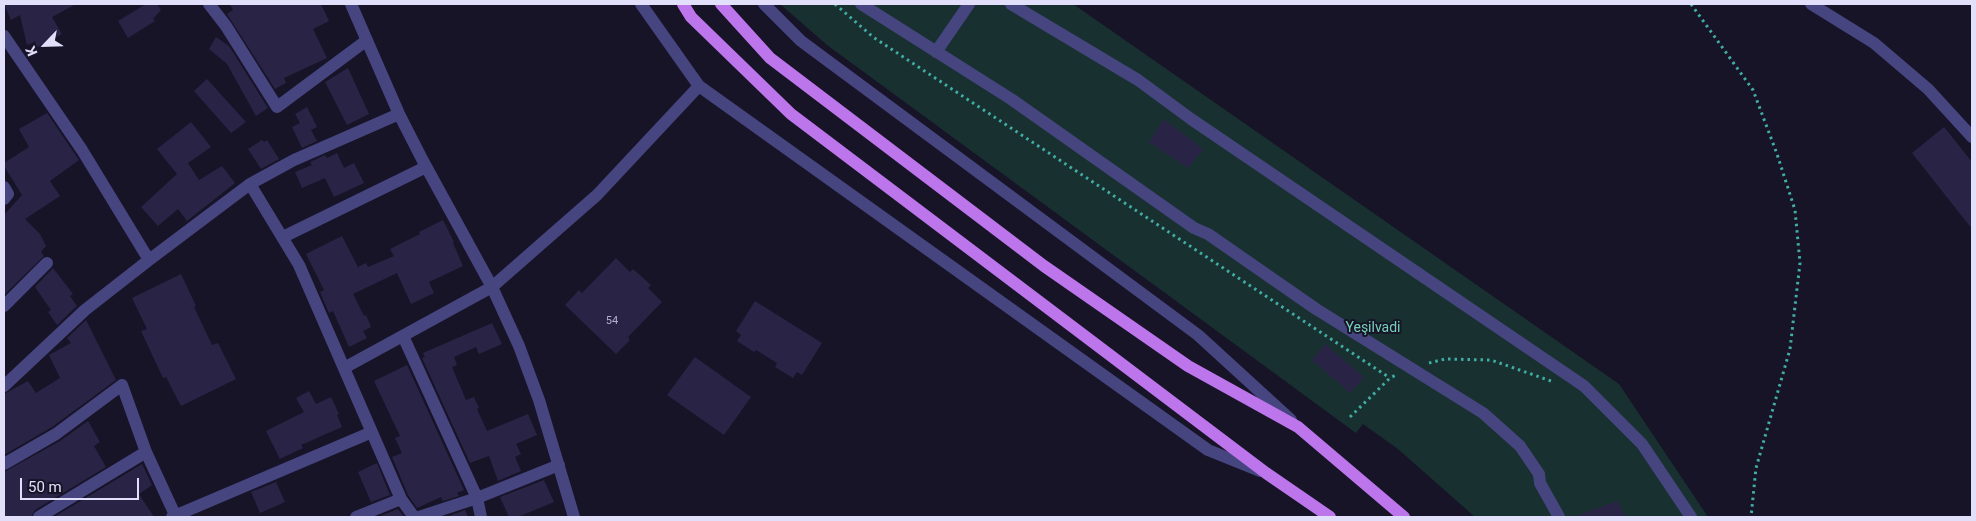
<!DOCTYPE html>
<meta charset="utf-8">
<style>
body{margin:0}
#map{position:relative;width:1976px;height:521px;overflow:hidden;background:#171428;font-family:Roboto,sans-serif}
canvas{display:block}
.frame{position:absolute;inset:0;border:5px solid #e2dffb;pointer-events:none}
.north{position:absolute;left:20px;top:20px;width:50px;height:50px;-webkit-text-stroke:4px #171428;paint-order:stroke;rotate:246deg;font-size:14px;font-weight:700;line-height:20px;text-align:center;color:#e2dffb}
.north::after{content:'';display:block;margin:auto;width:18px;height:22px;background:#e2dffb;clip-path:polygon(50% 0,100% 100%,50% 72%,0 100%)}
.scale{position:absolute;left:20px;top:478px;width:119px;height:22px;box-sizing:border-box;border:2px solid #e2dffb;border-top:0;padding-left:6px;font-size:15px;line-height:18px;white-space:nowrap;color:#e2dffb;-webkit-text-stroke:4px #171428;paint-order:stroke}
</style>
<div id="map">
<canvas width="1976" height="521"></canvas>
<div class="frame"></div>
<div class="north">K</div>
<div class="scale">50 m</div>
</div>
<script>
const g = document.querySelector('canvas').getContext('2d');
g.lineJoin = 'round';
function paint(path, color) { g.fillStyle = color; g.fill(path, 'evenodd'); }
function stroke(path, color, width, dash) { g.strokeStyle = color; g.lineWidth = width; g.lineCap = dash ? 'butt' : 'round'; g.setLineDash(dash || []); g.stroke(path); }
function drawText(font, color, halo, rows, align = 'center') {
  g.font = font + ' Roboto,sans-serif'; g.lineWidth = 4; g.setLineDash([]); g.textBaseline = 'middle'; g.strokeStyle = halo; g.fillStyle = color; for (const [text, x, y, turn = 0] of rows) {
    g.save(); g.translate(x, y); g.rotate((+turn || 0) * Math.PI / 180); g.textAlign = isNaN(turn) ? turn : align; if (halo) g.strokeText(text, 0, 0); g.fillText(text, 0, 0); g.restore();
  }
}
paint(new Path2D(`
 M780,4h293l546,380 89,133h-233l-77,-68 -35,-25 -7,9 -529,-388z`), '#183130');
paint(new Path2D(`
 M4,4h72l-24,13 10,17 -26,14 -1,-6 -8,3 -7,-30 -9,5z
 M146,4h11l4,6 -8,9 2,2 -27,17 -10,-17z
 M230,4h91l8,17 -16,8 14,29 -43,20 2,5 -11,6 -48,-75 6,-4z
 M216,37l13,9 39,62 -12,8 -29,-52 -18,-15z
 M348,68l21,46 -22,11 -22,-43z
 M207,79l39,43 -15,11 -37,-42z
 M307,107l10,20 -6,3 6,11 -15,7 -10,-21 8,-4 -5,-9z
 M47,113l32,47 -29,21 10,15 -35,23 15,15 6,12 -5,6 3,4 -40,39v-80l18,-20 -18,-29v-3l25,-16 -10,-18z
 M1164,119l39,30 -15,19 -39,-26z
 M191,122l20,25 -23,16 11,17 23,-14 13,17 -48,38 -9,-12 -20,17 -17,-19 36,-33 -20,-25z
 M1944,127l28,35v67l-60,-76z
 M262,140l2,2 3,-2 12,19 -18,10 -13,-20z
 M337,153l7,15 10,-5 10,20 -30,14 -9,-19 -23,10 -7,-16 17,-7 -2,-3 15,-7 2,3z
 M443,220l11,22 -1,1 10,23 -34,16 5,11 -23,11 -14,-31 -44,21 11,22 2,-1 5,12 -8,4 4,7 -18,9 -16,-36 -4,2 -9,-21 4,-2 -18,-36 36,-18 16,31 8,-4 2,4 26,-11 -4,-7 30,-15 -1,-2z
 M616,258l14,14 3,-3 18,16 -3,3 14,14 -34,35 2,3 -14,14 -51,-49 14,-15 3,3z
 M53,268l20,26 -3,2 7,10 -20,19 -9,-13 3,-2 -16,-23z
 M181,274l15,32 -2,1 18,38 6,-2 18,36 -55,27 -15,-29 -3,1 -22,-47 6,-2 -15,-31z
 M755,301l67,42 -20,32 -5,-3 -4,6 -18,-11 2,-4 -21,-13 -2,2 -17,-11 4,-6 -5,-4z
 M86,320l30,60 -64,47 -48,28v-61l24,-13 8,12 24,-15 -11,-23 22,-12 -4,-5z
 M492,323l10,21 -23,10 -3,-7 -22,10 3,8 -5,2 14,33 8,-3 5,11 -2,1 10,22 41,-17 9,21 -21,9 5,10 -6,3 6,14 -23,10 -9,-25 -19,7 -48,-105 3,-1 -2,-4z
 M1325,344l39,33 -14,16 -38,-33z
 M695,357l56,40 -27,38 -57,-40z
 M407,365l57,125 -7,3 2,3 -16,5 -2,-4 -24,11 -9,-13 -16,-38 10,-4 -7,-15 5,-2 -26,-55z
 M309,391l7,13 15,-7 8,17 -2,1 5,12 -41,18 2,3 -23,11 -14,-28 38,-19 -8,-14z
 M88,421l12,21 -6,4 12,21 -71,43 -4,7h-27v-45l56,-31z
 M377,463l13,32 -19,7 -13,-30z
 M142,464l10,21 -13,9 15,23h-100z
 M544,480l10,22 -36,15h-9l-9,-20z
 M276,482l9,20 -25,11 -9,-21z
 M1617,501l9,16h-48l-1,-1z
 M398,509l6,8h-26z
 M465,510l3,7h-18l-1,-1z`), '#292346');
stroke(new Path2D(`
 M835,4l38,33 517,341
 M1691,4l62,86 24,64 18,56 5,53 -10,86 -34,119 -5,49
 M1429,363l16,-4 46,1 60,21
 M1350,417l40,-39 8,-4`), '#41ada4', 3, [2.5, 4]);
stroke(new Path2D(`
 M209,4l17,22 51,81 90,-67
 M351,4l48,110 24,47 69,126 27,59 20,54 35,117
 M641,4l58,82 509,364 52,21
 M764,4l37,37 397,294 93,85
 M861,4l150,95 183,129 14,6 108,75 167,104 37,33 19,28 1,9 19,34
 M1011,4l127,76 53,39 393,267 58,58 49,73
 M1811,4l63,39 54,46 44,48
 M4,36l78,114 67,110
 M936,52l33,-48
 M250,184l49,81 102,234 13,18
 M4,187l4,7 -4,5
 M283,237l143,-70
 M4,306l43,-43
 M403,336l74,162 4,19
 M344,368l148,-81 105,-92 102,-109
 M4,386l81,-76 64,-50 101,-76 44,-24 105,-46
 M4,464l52,-30 66,-49 24,67 30,65
 M39,517l107,-65
 M172,517l200,-85
 M356,517l45,-18
 M419,517l58,-19 82,-33`), '#464580', 12);
stroke(new Path2D(`
 M683,4l8,13 100,97 475,359 64,44
 M721,4l49,54 274,208 144,100 110,61 106,90`), '#bd75ec', 12);
drawText('11px', '#b4b0ce', null, [
 ["54",612,321]
]);
drawText('14px', '#74d2b9', '#171428', [
 ["Yeşilvadi",1373,328]
]);
</script>
